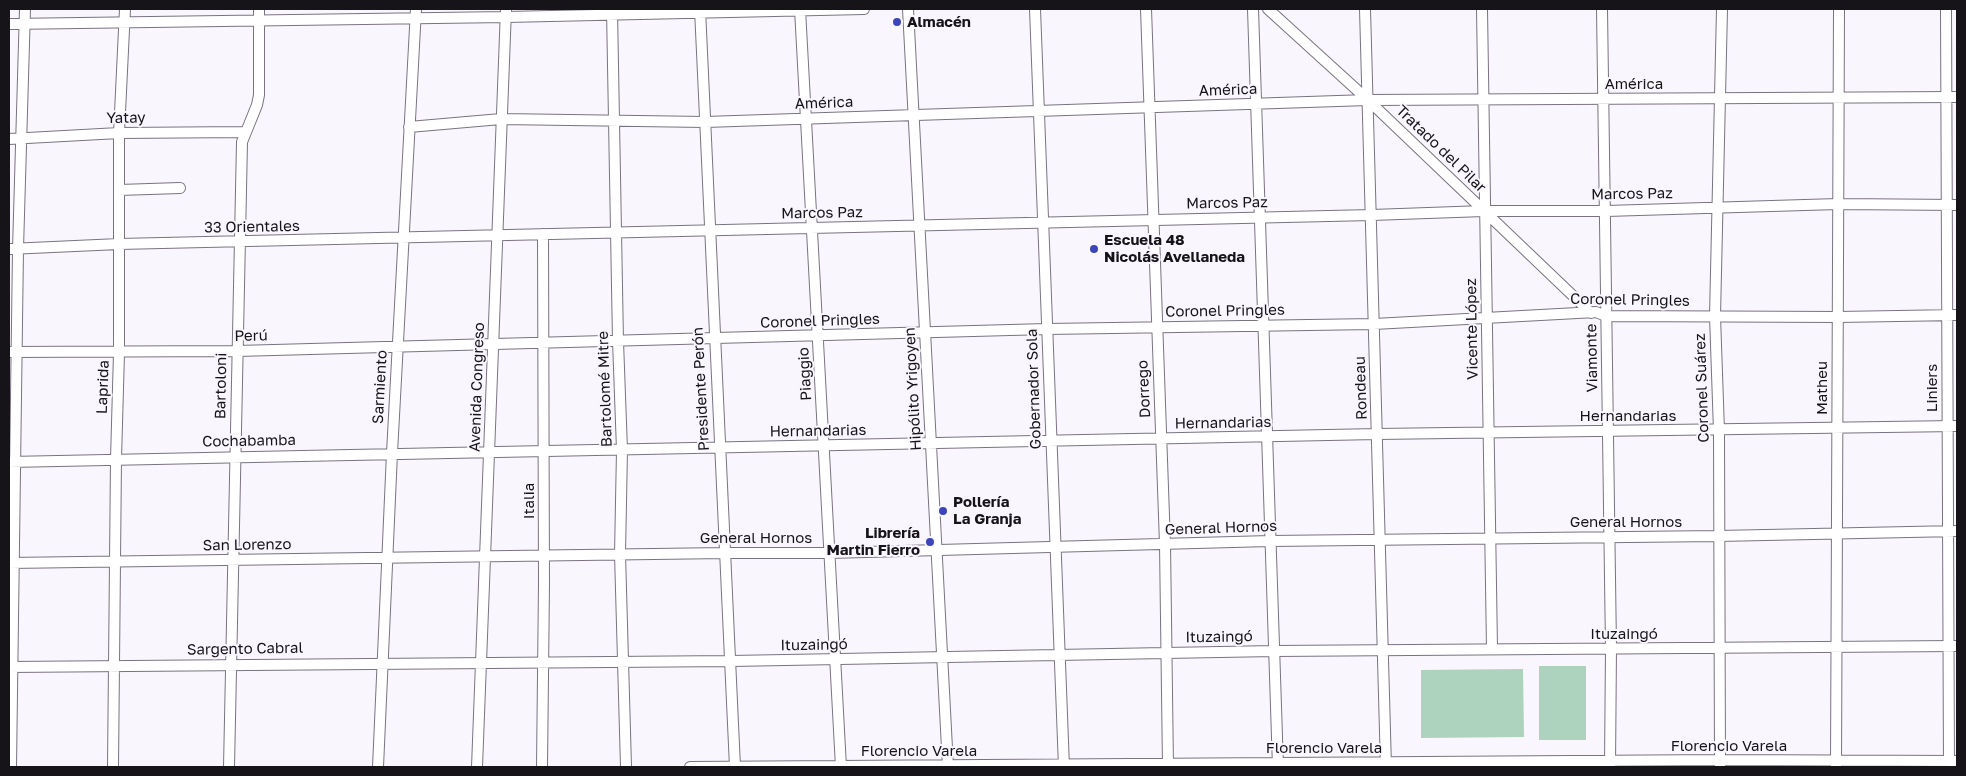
<!DOCTYPE html>
<meta charset="utf-8">
<style>
body{margin:0}
#map{position:relative;width:1966px;height:776px;overflow:hidden;background:#faf6fe;font-family:"Golos Text",sans-serif}
canvas{display:block}
.frame{position:absolute;inset:0;border:10px solid #161418;pointer-events:none}
</style>
<div id="map">
<canvas width="1966" height="776"></canvas>
<div class="frame"></div>
</div>
<script>
const g = document.querySelector('canvas').getContext('2d');
g.lineJoin = 'round';
function paint(path, color) { g.fillStyle = color; g.fill(path, 'evenodd'); }
function stroke(path, color, width, dash) { g.strokeStyle = color; g.lineWidth = width; g.lineCap = dash ? 'butt' : 'round'; g.setLineDash(dash || []); g.stroke(path); }
function drawText(font, color, halo, rows, align = 'center') {
  g.font = font + ' "Golos Text",sans-serif'; g.lineWidth = 4; g.setLineDash([]); g.textBaseline = 'middle'; g.strokeStyle = halo; g.fillStyle = color; for (const [text, x, y, turn = 0] of rows) {
    g.save(); g.translate(x, y); g.rotate((+turn || 0) * Math.PI / 180); g.textAlign = isNaN(turn) ? turn : align; if (halo) g.strokeText(text, 0, 0); g.fillText(text, 0, 0); g.restore();
  }
}
paint(new Path2D(`
 M1539,666h47v74h-47z
 M1523,669l1,68 -103,1v-68z`), '#add2bd');
const minor = new Path2D(`
 M700,9l35,758
 M800,9l41,758
 M908,9l40,758
 M1035,9l29,758
 M1146,9l19,535 3,223
 M1253,9l25,758
 M1268,9l100,91 223,213
 M1365,9l21,758
 M1482,9l10,640
 M1602,9l9,639 -1,119
 M1946,9l3,758
 M612,10l6,331 4,109 -2,104 6,213
 M9,24l497,-7 358,-8
 M409,127l92,-8 204,3 663,-22 589,-3
 M9,139l110,-6 126,-1
 M119,190l61,-2
 M9,249l110,-5 1253,-29 112,-4h122l232,-7 119,1
 M9,352l228,-1 810,-22 327,-5 222,-12 10,4 232,1 119,-2
 M9,462l1368,-28 580,-8
 M9,563l716,-10h104l441,-12 448,-5 239,-5
 M9,667l722,-6 543,-10 683,-5
 M1836,766l3,-757
 M11,767l7,-518 7,-240
 M113,767l3,-308 3,-106v-220l6,-124
 M229,767l13,-625 15,-37 2,-10v-86
 M378,767l14,-314 24,-444
 M477,767l29,-758
 M542,767l2,-184 -1,-349
 M690,767l1030,-7 237,1
 M1720,767l-1,-336 -4,-115 7,-307`);
stroke(minor, '#79737f', 12);
stroke(minor, '#fff', 10);
for (const [x, y, r, color] of [
 [897,22,5,"#3c45b9"],
 [1094,249,5,"#3c45b9"],
 [943,511,5,"#3c45b9"],
 [930,542,5,"#3c45b9"]
]) { const dot = new Path2D(); dot.arc(x, y, r, 0, 2 * Math.PI); g.fillStyle = color; g.fill(dot); stroke(dot, '#faf6fe', 2); }
drawText('bold 15px', '#161418', '#faf6fe', [
 ["Almacén",907,22],
 ["Escuela 48",1104,240],
 ["Nicolás Avellaneda",1104,257],
 ["Pollería",953,502],
 ["La Granja",953,519],
 ["Librería",920,533,"right"],
 ["Martin Fierro",920,550,"right"]
], 'left');
drawText('15px', '#161418', '#faf6fe', [
 ["América",1634,84],
 ["América",1228,90,-2],
 ["América",824,103,-2],
 ["Yatay",126,118,-1],
 ["Tratado del Pilar",1441,149,44],
 ["Marcos Paz",1632,194,-1],
 ["Marcos Paz",1227,203,-1],
 ["Marcos Paz",822,213,-1],
 ["33 Orientales",252,227,-1],
 ["Coronel Pringles",1630,300,1],
 ["Coronel Pringles",1225,311,-1],
 ["Coronel Pringles",820,321,-2],
 ["Vicente López",1472,329,-91],
 ["Perú",251,336,-1],
 ["Viamonte",1592,358,-91],
 ["Piaggio",805,374,-93],
 ["Bartoloni",221,386,-89],
 ["Laprida",103,387,-88],
 ["Sarmiento",380,387,-87],
 ["Avenida Congreso",477,387,-88],
 ["Rondeau",1361,388,-92],
 ["Coronel Suárez",1702,388,-92],
 ["Matheu",1822,388,-90],
 ["Liniers",1932,388,-90],
 ["Bartolomé Mitre",605,389,-92],
 ["Presidente Perón",701,389,-93],
 ["Hipólito Yrigoyen",913,389,-93],
 ["Gobernador Sola",1034,389,-92],
 ["Dorrego",1144,389,-93],
 ["Hernandarias",1628,416],
 ["Hernandarias",1223,423,-1],
 ["Hernandarias",818,431,-1],
 ["Cochabamba",249,441,-1],
 ["Italia",529,501,-90],
 ["General Hornos",1626,522],
 ["General Hornos",1221,528,-2],
 ["General Hornos",756,538],
 ["San Lorenzo",247,545,-1],
 ["Ituzaingó",1624,634],
 ["Ituzaingó",1219,637,-1],
 ["Ituzaingó",814,645,-1],
 ["Sargento Cabral",245,649,-1],
 ["Florencio Varela",1729,746],
 ["Florencio Varela",1324,748],
 ["Florencio Varela",919,751]
]);
</script>
